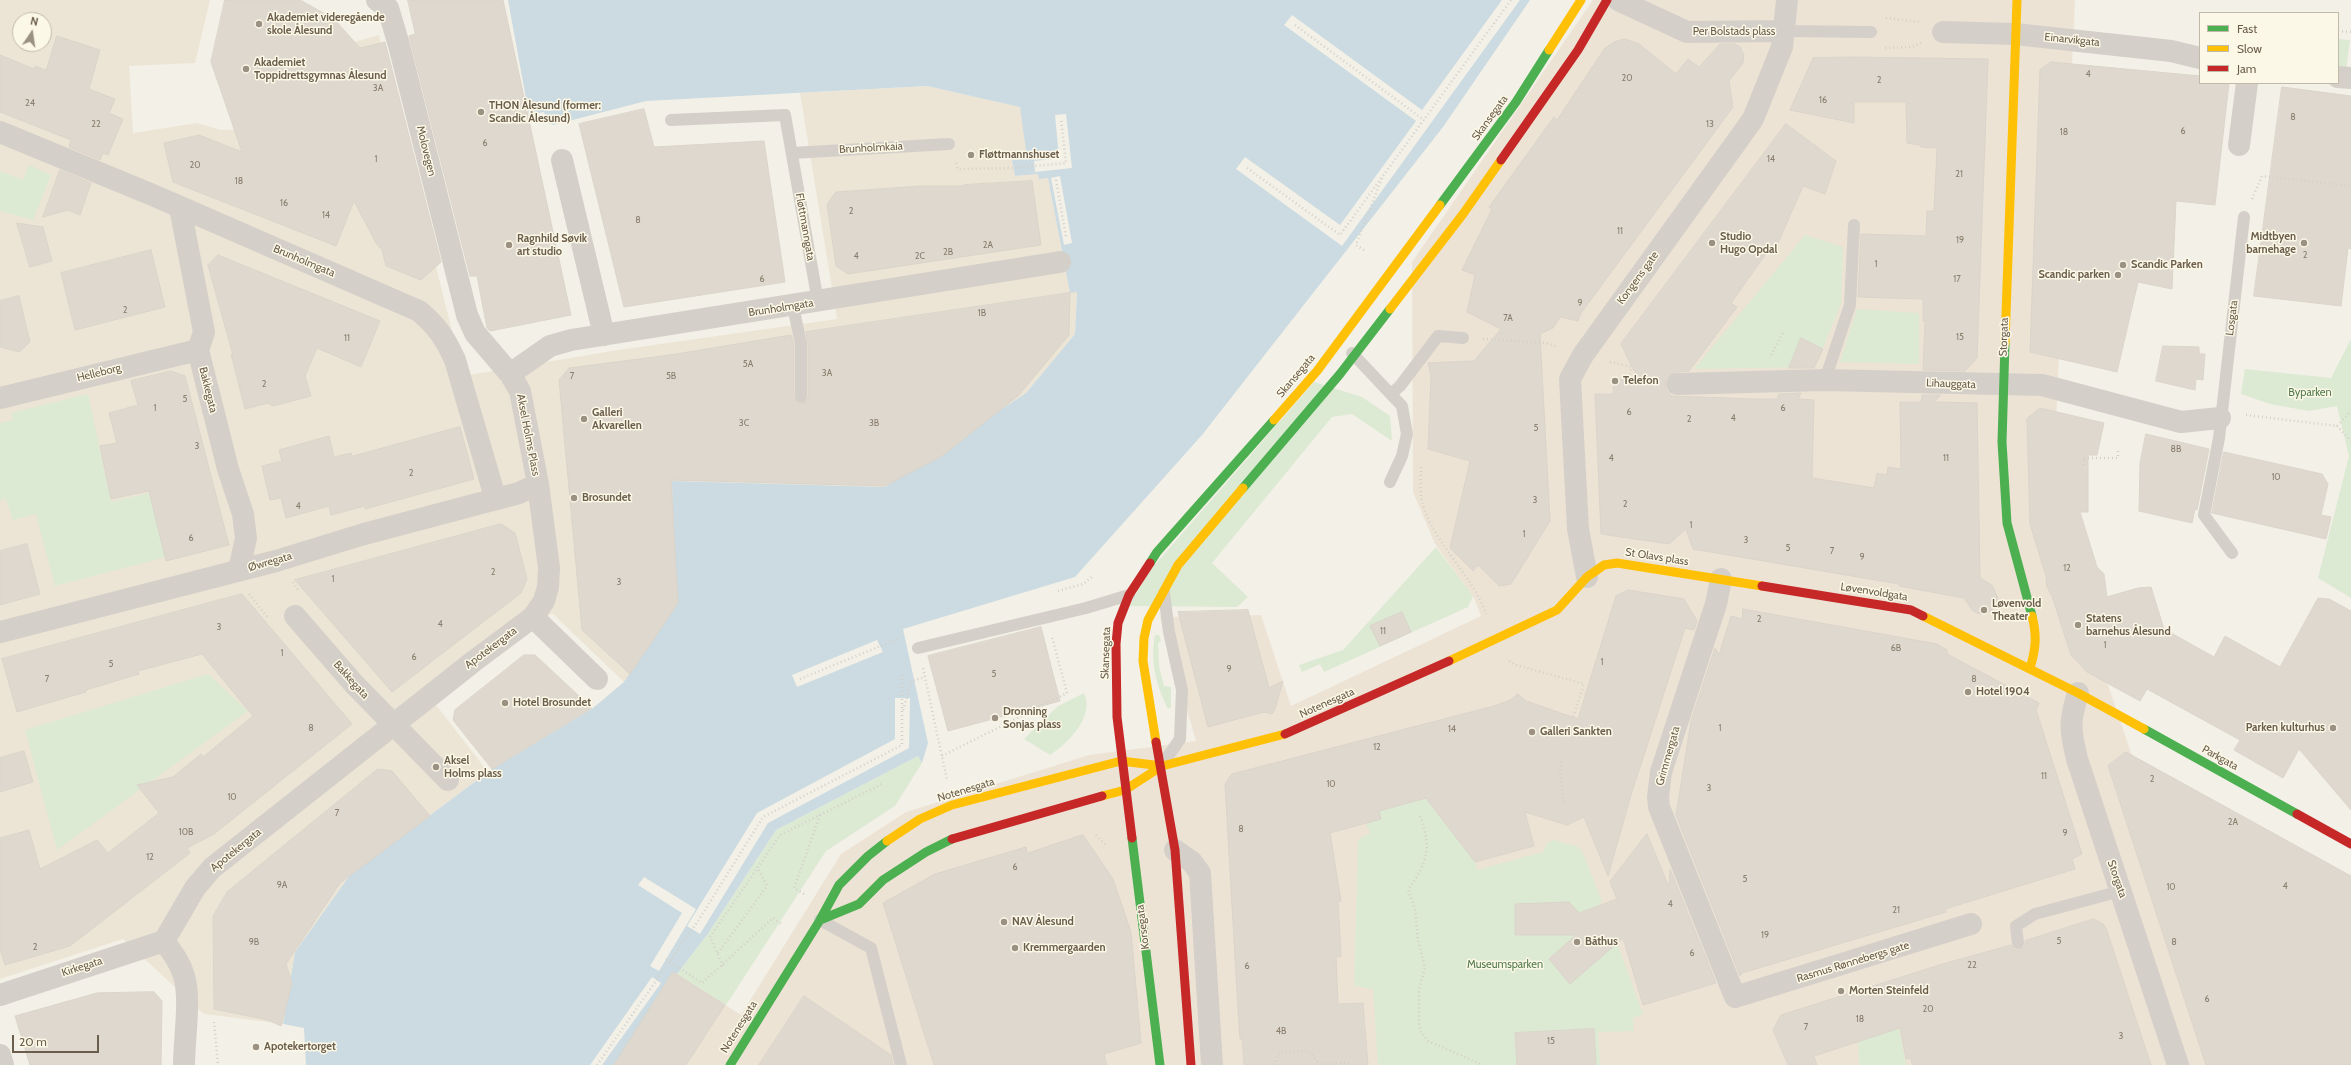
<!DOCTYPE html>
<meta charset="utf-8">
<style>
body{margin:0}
#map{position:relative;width:2351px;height:1065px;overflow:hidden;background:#f3f0e7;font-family:Cabin,sans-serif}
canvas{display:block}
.legend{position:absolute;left:2199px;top:12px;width:140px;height:72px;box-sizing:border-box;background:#fcf8e7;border:1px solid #c2baa9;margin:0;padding:5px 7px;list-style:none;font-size:12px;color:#6c5e4c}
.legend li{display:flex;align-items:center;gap:8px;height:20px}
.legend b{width:20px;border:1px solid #c2baa9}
.north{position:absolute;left:12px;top:12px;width:40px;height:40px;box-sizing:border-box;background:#fcf8e7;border:1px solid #c2baa9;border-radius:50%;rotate:13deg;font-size:11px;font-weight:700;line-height:16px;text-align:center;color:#6c5e4c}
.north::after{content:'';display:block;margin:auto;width:14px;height:18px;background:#9b9182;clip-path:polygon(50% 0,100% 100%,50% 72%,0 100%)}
.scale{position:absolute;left:12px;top:1035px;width:87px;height:18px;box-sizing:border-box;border:2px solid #6c5e4c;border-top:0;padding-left:5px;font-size:12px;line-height:14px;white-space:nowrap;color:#6c5e4c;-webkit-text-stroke:3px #fcf8e7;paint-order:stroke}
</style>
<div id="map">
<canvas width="2351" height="1065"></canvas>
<ul class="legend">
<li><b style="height:5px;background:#4caf50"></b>Fast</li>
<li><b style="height:5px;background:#ffc107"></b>Slow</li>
<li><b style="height:5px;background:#c62828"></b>Jam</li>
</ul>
<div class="north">N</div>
<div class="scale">20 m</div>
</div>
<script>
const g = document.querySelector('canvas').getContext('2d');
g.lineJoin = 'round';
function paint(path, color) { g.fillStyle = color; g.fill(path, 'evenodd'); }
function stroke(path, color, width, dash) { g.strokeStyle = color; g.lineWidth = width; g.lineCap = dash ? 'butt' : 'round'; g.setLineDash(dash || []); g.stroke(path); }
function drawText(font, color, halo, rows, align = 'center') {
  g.font = font + ' Cabin,sans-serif'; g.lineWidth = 3; g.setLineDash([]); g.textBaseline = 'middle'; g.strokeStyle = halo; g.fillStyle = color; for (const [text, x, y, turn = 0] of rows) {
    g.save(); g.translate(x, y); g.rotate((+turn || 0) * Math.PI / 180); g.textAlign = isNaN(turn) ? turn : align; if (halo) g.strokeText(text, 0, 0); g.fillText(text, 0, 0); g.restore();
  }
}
paint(new Path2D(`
 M0,0h210l-15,63 -66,3 4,67 64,-10 24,7 37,-1 75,-81 46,-13 84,341 155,-26 219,-31 -37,-226 127,-7 94,21 6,51 -15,2 3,16 23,-2 10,4 22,114h7l-2,42 -49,59 -141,94 -212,-6 3,123 -52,78 -72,-69 -116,92 52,67 -138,103 -55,77 -12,72 -79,-10 -81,-75 -123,40zM20,20h24v24h-24z`), '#ece5d5');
paint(new Path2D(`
 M1593,0h482l-19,423 40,226 140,416h-1621l62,-91 64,41 100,-161 65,-42 183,-57 107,-14 -36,-124 101,-2 30,91 190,-90 -7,-18 -39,-54 -22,-52 -1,-230z`), '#ede3d5');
paint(new Path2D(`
 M2338,39l12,1 -4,29 -8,-1z
 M29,165l22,10 -18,45 -33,-9v-40l23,9z
 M1805,235l38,12 -2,57 -26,63 -121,2z
 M1857,309l62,4v51l-79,-2z
 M2351,339v259l-33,-20 31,-122 -12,-50 -28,5 -39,-7 -29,-10 4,-25 86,9z
 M1314,382l48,15 28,19 2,25 -40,-27 -20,3 -120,146 36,34 -11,10 -108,-1 18,-32z
 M88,394l23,108 38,-9 17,64 -111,29 -19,-72 -23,6 -7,-21 -6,1v-77l13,-3 -2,-7z
 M1436,547l37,49 -5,11 -144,65 -4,-8 -18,8 -3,-7 44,-15z
 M1155,635h4l2,6 -3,2 1,23 5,20 7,1v20l-3,2c-12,-24 -18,-47 -13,-74z
 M208,674l40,37 -191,139 -32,-120z
 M1084,693c11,24 -16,50 -34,62l-26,-16 34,-33z
 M918,756l4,7 -27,43 -69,45 -100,154 -49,-31 30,-39 69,-105z
 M1425,798l50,63 2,9 66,-18 4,-9 7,-3 22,6 6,5 20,50 -11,14 28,33 24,66 -10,4 1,13 -36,1 2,33h-222l-5,-76 -19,-3 4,-146 12,-7 -7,-18z
 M1899,1028l7,37h-47l-1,-24z`), '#dce9d3');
paint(new Path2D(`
 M508,0h1022l-87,127 -241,308 -127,142 -172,52 25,114 -6,20 -4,-7 -142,74 -69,105 -30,39 -62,91h-309l-2,-37 -21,-4 12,-72 55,-77 142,-106 101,-61 31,-26 52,-78 -4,-123 213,6 141,-94 49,-59 2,-42 -7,1 -22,-115 -9,1 -1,-5 -23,2 -3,-16 15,-2 -7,-51 -93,-21 -281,15 -93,24 -6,-3 -3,-10 -15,3z`), '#cbdbe1');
paint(new Path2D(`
 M1502,0h18l-178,246 -106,-77 9,-12 95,68 76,-104 -132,-96 8,-10 130,95z
 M1066,114l6,54 -37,4 -1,-11 25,-3 -4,-43z
 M1060,176l12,67 -8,2 -13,-67z
 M877,640l6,12 -86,35 -5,-12z
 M895,698h15l-1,50 -141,75 -68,111 -13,-8 70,-113 138,-74z
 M644,877l52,32 -37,62 -9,-5 32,-53 -44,-28z
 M652,977l9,6 -59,82h-12z`), '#f3f0e7');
const building = new Path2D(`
 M225,0h75l34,19 26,29 25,-6 56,220 -20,18 -35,-14 -4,-16 -6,-7 -22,-42 -18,45 -163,-64 -9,-39 35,-8 43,17 -31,-90z
 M408,0h95l68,315 -81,16 -3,-3 -10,-52h-7l-61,-240 6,-2z
 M57,36l43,14 -11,39 26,10 -6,14 14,6 -15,36 -5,-2 -3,7 -31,-13 2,-7 -71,-28v-57l34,14 1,-3 11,4z
 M1625,39l14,5 37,30 12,-15 11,8 21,-23h15l5,3 4,8 -1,8 -14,18 4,26 -152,206 -3,8 -18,-4 -7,11 -13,6 10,187 -39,63 -12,2 -21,-21 -5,6 -23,-23 20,-87 -42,-12 3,-73 -3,-13 46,-2 27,-32 -34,-17 8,-37 -13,-5 30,-61 -3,-2 65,-90 3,3 48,-72 9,-6z
 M1854,57l134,2 -11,299 -12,13 -42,-1 2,-49h-2v-22l-65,-2 3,-63 65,2 1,-25h7l3,-63 -16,-1 -1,-2 -13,-2 -1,-41h-52v21l-64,-13 23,-52z
 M2051,62l149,14v7h29l-14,122 -39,-4 -4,88 -34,-7 -21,90 -87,-20 10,-282z
 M2282,87l69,9v153l-3,-1 -7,58 -87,-10z
 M644,109l10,38 110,-6 21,141 -161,25 -45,-183z
 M1786,124l50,37 -11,33 -22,-8 -25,57 -3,-2 -44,62 6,4 -48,64 -13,1 -10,6 -1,6 1,6 5,5 -1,1 83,3h24l2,-5 22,-1 -3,6 16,1 -2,78 62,10 3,-15 10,2 1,-8 13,2 -1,-67h21l1,-7h19l-7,7 43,1 3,175 12,7 6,13 -5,11 -6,4 -7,1 -7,-3 -9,-13 -65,-12v-2l-206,-35 -7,-20 -17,15 -68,-10 -6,-140h18l1,-15 25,2 -18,-37z
 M60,170l31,13 -11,32 -12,-5 -25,7z
 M1032,181l9,64 -193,29 -12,-8 -9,-62 9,-12 85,-6h43v-1z
 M17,223l26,4 9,34 -22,6z
 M151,250l14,57 -90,23 -14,-57z
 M218,255l162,66 -19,46 -44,-19 -12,28 6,20 -38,10 -5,-3 -23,6 -14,-55 2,1 -25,-90z
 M1070,293l-1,42 -51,61 -76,60 -57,30 -214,-6 7,123 -48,71 -48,-44 -23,-250 10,-12 101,-13 121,-20 3,10v52l3,6 4,1 6,-3 1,-4v-53l-2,-12z
 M19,296l11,46 -11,10 -19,-5v-46z
 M1801,338l22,11 -9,19h-25z
 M2163,346l36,1v7h6l-2,26 -7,-1 -1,11 -39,-9z
 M171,371l14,5 44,169 -63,16 -17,-70 -38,8 -11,-53 17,-3 -8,-30 29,-8 -7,-24z
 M2040,408l64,15 -7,32h-9v57h-8l17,55 7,7 3,23 31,-9 13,-1 13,42 50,28 11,-21 55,31 38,-69 11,1 22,12v199l-52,-61 -16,29 -49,-28 6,-10 -93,-51 -7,12 -53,-29 -16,-17 -19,-59 -5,-9 -1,-11 -16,-52 -3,-105z
 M460,427l14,52 -109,30v-3l-34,9 -2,-9 -43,12 -5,-20 -11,2 -8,-34 20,-5 -3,-11 50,-14 5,21 17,-4 1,3z
 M2146,434l63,15 -12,61 -2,-1 -3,14 -53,-12 1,-47z
 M2224,452l98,22 6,10 -7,31 10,2 -5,22 -114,-26z
 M501,524l14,9 12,46 -6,14 -129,99 -97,-112z
 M27,544l13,50 -40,11v-54z
 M1628,590l56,9 13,22 -3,9 -9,-2 -54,167 -23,81 -24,-59 -17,8 -42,-13 9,34 -59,16 -49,-64 -47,13 2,8 -51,14 11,68 -3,1 3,54 -5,1 2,47 25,-1 5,62h-124l-2,-26h-2l-2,-30 -13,-225 7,-10 262,-68 16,-6 8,-6 8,7 52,18 38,-123z
 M242,594l110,130 -138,110 -27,14 3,5 -120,93 -65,19 -5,-16v-111l29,-8 11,39 57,-29 11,13 51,-40 -22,-28 36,-8 28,-23 2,3 50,-41 -51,-62 -64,17 1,3 -53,16v2l-69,20 -15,-53z
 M1743,609l194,35 10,6v4l92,49 -3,7 46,144 -10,5 3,10 -130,40 1,3 -204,61 -2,3 -64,-161 15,-94 24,-73 4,7 12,-39 11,3z
 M1248,610l21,78 14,-7 -8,28 -3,5 -8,-2 -56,15 -30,-115z
 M1402,612l9,20 -31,14 -10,-20z
 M1041,627l19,74 -112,30 -20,-75z
 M524,655h11l57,53 -100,61 -39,-49 2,-10z
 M24,751l9,31 -33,10v-34z
 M2126,752l225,124v189h-145l-98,-299z
 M378,769l14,2 38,45 -90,67 -54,81 6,19 -11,43 -13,-6 -54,-11 -1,-93 14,-24z
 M1647,834l22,53 1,-18 46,114 -73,22 -20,-67 -53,46 -21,-25 27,-24h-61v-31l54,-2 10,11 38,-14 -7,-17z
 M1083,835l30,44 18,53 10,111 -37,11 3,11h-173l-51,-162 52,-29 91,-27 1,6z
 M2094,919l9,5 3,4 45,137h-239l-1,-7 -5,1 -6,-31 -86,28 3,9h-29l-15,-35 8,-15 165,-52 65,-18 4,5h4l6,-4v-5z
 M673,972l52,33 -39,60h-72z
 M154,992l8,9 -1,64h-131l-15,-49 82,-23z
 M804,996l87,59 2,10h-134z
 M1594,1029l2,36h-79l-2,-32z`);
paint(building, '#ded8ce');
stroke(building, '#dbd4ca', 1);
stroke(new Path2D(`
 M1886,18l33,4
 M1295,25l129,95
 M2338,31l13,1
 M1885,48l27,-1 9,-4
 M956,163l2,6 54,-1 54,-5 -5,-44
 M1247,168l93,67 171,-235
 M1056,180l10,57
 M2252,199l10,-23 89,10
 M1364,250l-8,-5 26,-67
 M1483,339l63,4 12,4
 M1771,355l13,-24
 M1610,362l21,5 -2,16 22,1
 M2246,415l91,11 14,-15
 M2337,426l14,15
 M2083,465v-7h35v-7
 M1421,467c0,9 -1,19 0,28 5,41 52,79 65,119
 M293,582l6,9
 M1058,591l25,-7 10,-8
 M249,594l20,25
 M1509,661l7,4 68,19 -11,33
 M923,668l24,112
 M800,679l100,-41
 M903,710l9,-29 13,-4
 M942,756l125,-63 -15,-56
 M1562,762l-2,8 4,34
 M1420,816c12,33 8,45 -12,74l7,19 3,31 7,28 -6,21v36l2,7 7,9 55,24
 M1096,835l10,10
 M804,894l-10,-6 26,-73
 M718,953l49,-67 -10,-19
 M666,959l36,24 71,-65 10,7
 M723,966l-13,-29 70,-102 102,-51
 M214,1022l4,43
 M597,1065l101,-144 65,-104 139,-72v-71
 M1274,1065l6,-13 28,-1 12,13 28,-1 8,2`), '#d4d0c9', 2.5, [1, 3]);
stroke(new Path2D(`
 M1785,31l86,1
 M671,120l114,-5 33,187
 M792,153l157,-9
 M793,306l8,38v53
 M1352,353l50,53 5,28 -5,22 -12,26
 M1825,380l25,-75 4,-80
 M1392,393l8,-7 38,-50 25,2
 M2232,553l-28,-38 15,-77 25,-221
 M918,648l168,-40 43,-13
 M1162,765l18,-26 2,-49 -13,-58 -5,-39
 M820,920l51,28 30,117
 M2018,943l-2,-17 19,-12 86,-23`), '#d4d0c9', 12);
stroke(new Path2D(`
 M1618,0l69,32 98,-1
 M1943,32l72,2 156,17 29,7
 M2338,77l13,1
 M0,132l155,64 264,115c18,15 26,27 36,49l40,137
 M2239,145l8,-62
 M562,160l42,175
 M180,208l24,124 -6,18 30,119 15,45 3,24 -7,32
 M510,374l40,-28 21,-6 489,-78
 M1677,384l148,-4 217,5 139,37 39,-4
 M0,398l198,-48
 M1587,577l-9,-48 -8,-150 13,-24 170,-236 29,-72 5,-47
 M1721,579l-5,25 -55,168 -3,25 1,10 76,190 236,-73
 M295,616l59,68 94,96
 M533,617l64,62
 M0,632l276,-71 88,-27 155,-41 19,-9
 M2078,693c-9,29 -8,37 -1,66l101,306
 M1175,850l17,12 8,11 12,192
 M164,941l31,-53 17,-20 262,-207 59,-44 11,-16 4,-14 1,-19 -11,-84 -18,-93 -10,-17 -35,-41 -8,-18 -68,-270 -11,-37 -11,-8
 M164,941c8,11 16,21 20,35 7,22 0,64 0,89
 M0,995l164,-54
 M0,1055l3,10`), '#d4d0c9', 22);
stroke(new Path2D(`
 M1440,205l76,-103 33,-52
 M2005,343l-3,99 5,81 25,93
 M1243,488l97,-114 50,-65
 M1150,563l7,-11 117,-132
 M2144,729l153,85
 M1132,838l28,227
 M820,920l39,-16 24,-24 43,-28 26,-13
 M730,1065l90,-145 19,-35 29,-29 19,-15`), '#4caf50', 9);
stroke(new Path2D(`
 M1549,50l32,-50
 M1390,309l73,-95 38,-54
 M2005,343l12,-343
 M1274,420l43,-49 123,-166
 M1923,616l155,77 66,36
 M1449,661l108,-51 30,-33 17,-12 13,-2 145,23
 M2030,668c6,-19 7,-33 2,-52
 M1156,742l-13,-81 1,-23 4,-18 30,-55 65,-77
 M1102,796l23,-6 37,-24 123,-32
 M887,841l33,-22 32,-14 169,-44 41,5`), '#ffc107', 9);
stroke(new Path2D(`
 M1501,160l77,-110 29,-50
 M1762,586l149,24 12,6
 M1285,734l164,-73
 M1156,742l19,108 16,215
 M2297,814l54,30
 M1132,838l-15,-121 -1,-73 2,-21 11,-28 21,-32
 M952,839l150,-43`), '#c62828', 9);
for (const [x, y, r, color] of [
 [259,24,4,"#9b9182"],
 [246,69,4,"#9b9182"],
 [481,112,4,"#9b9182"],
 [971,155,4,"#9b9182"],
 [1712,243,4,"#9b9182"],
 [2304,243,4,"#9b9182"],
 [509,245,4,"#9b9182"],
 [2123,265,4,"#9b9182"],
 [2118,275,4,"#9b9182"],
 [1615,381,4,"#9b9182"],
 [584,419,4,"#9b9182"],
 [574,498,4,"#9b9182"],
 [1984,610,4,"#9b9182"],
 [2078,625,4,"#9b9182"],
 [1968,692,4,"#9b9182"],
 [505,703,4,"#9b9182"],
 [995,718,4,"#9b9182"],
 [2333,728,4,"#9b9182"],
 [1532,732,4,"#9b9182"],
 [436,767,4,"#9b9182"],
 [1004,922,4,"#9b9182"],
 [1577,942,4,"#9b9182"],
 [1015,948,4,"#9b9182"],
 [1841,991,4,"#9b9182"],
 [256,1047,4,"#9b9182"]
]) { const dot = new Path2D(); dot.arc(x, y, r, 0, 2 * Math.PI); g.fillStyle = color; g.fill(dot); stroke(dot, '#fcf8e7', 1.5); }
drawText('9px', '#8a7e6e', null, [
 ["4",2088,74],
 ["20",1627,78],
 ["2",1879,80],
 ["3A",378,88],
 ["16",1823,100],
 ["24",30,103],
 ["8",2293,117],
 ["22",96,124],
 ["13",1710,124],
 ["6",2183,131],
 ["18",2064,132],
 ["6",485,143],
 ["1",376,159],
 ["14",1771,159],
 ["20",195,165],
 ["21",1959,174],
 ["18",239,181],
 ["16",284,203],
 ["2",851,211],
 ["14",326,215],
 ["8",638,220],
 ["11",1620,231],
 ["19",1960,240],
 ["2A",988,245],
 ["2B",948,252],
 ["2",2305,255],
 ["4",856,256],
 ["2C",920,256],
 ["1",1876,264],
 ["6",762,279],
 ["17",1957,279],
 ["9",1580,303],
 ["2",125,310],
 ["1B",982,313],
 ["7A",1508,318],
 ["15",1960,337],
 ["11",347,338],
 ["5A",748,364],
 ["3A",827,373],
 ["7",572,376],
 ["5B",671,376],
 ["2",264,384],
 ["5",185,399],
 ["1",155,408],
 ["6",1783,408],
 ["6",1629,412],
 ["4",1733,418],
 ["2",1689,419],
 ["3C",744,423],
 ["3B",874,423],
 ["5",1536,428],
 ["3",197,446],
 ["8B",2176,449],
 ["4",1611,458],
 ["11",1946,458],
 ["2",411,473],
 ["10",2276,477],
 ["3",1535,500],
 ["2",1625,504],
 ["4",298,506],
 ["1",1691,525],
 ["1",1524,534],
 ["6",191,538],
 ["3",1746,540],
 ["5",1788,548],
 ["7",1832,551],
 ["9",1862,557],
 ["12",2067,568],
 ["2",493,572],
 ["1",333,579],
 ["3",619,582],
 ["2",1759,619],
 ["4",440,624],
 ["3",219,627],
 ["11",1383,631],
 ["1",2105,645],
 ["6B",1896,648],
 ["1",282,653],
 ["6",414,657],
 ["1",1602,662],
 ["5",111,664],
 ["9",1229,669],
 ["5",994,674],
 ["7",47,679],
 ["8",1974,679],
 ["8",311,728],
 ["1",1720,728],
 ["14",1452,729],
 ["12",1377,747],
 ["11",2044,776],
 ["2",2152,779],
 ["10",1331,784],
 ["3",1709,788],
 ["10",232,797],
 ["7",337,813],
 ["2A",2233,822],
 ["8",1241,829],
 ["10B",186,832],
 ["9",2065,833],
 ["12",150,857],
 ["6",1015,867],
 ["5",1745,879],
 ["9A",282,885],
 ["4",2285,886],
 ["10",2171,887],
 ["4",1670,904],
 ["21",1896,910],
 ["19",1765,935],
 ["5",2059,941],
 ["9B",254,942],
 ["8",2174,942],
 ["2",35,947],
 ["6",1692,953],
 ["22",1972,965],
 ["6",1247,966],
 ["6",2207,999],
 ["20",1928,1009],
 ["18",1860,1019],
 ["7",1806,1027],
 ["4B",1281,1031],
 ["3",2121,1036],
 ["15",1551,1041]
]);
drawText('bold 11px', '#6c5e4c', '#fcf8e7', [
 ["Akademiet videregående",267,18],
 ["skole Ålesund",267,31],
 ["Akademiet",254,63],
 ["Toppidrettsgymnas Ålesund",254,76],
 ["THON Ålesund (former:",489,106],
 ["Scandic Ålesund)",489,119],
 ["Fløttmannshuset",979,155],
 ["Studio",1720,237],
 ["Hugo Opdal",1720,250],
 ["Midtbyen",2296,237,"right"],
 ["barnehage",2296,250,"right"],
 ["Ragnhild Søvik",517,239],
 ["art studio",517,252],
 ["Scandic Parken",2131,265],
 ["Scandic parken",2110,275,"right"],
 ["Telefon",1623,381],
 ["Galleri",592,413],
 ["Akvarellen",592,426],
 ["Brosundet",582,498],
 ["Løvenvold",1992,604],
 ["Theater",1992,617],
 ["Statens",2086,619],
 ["barnehus Ålesund",2086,632],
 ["Hotel 1904",1976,692],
 ["Hotel Brosundet",513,703],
 ["Dronning",1003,712],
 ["Sonjas plass",1003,725],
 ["Parken kulturhus",2325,728,"right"],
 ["Galleri Sankten",1540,732],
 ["Aksel",444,761],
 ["Holms plass",444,774],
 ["NAV Ålesund",1012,922],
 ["Båthus",1585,942],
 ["Kremmergaarden",1023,948],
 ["Morten Steinfeld",1849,991],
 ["Apotekertorget",264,1047]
], 'left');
drawText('11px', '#6c5e4c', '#fcf8e7', [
 ["Per Bolstads plass",1734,32],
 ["Einarvikgata",2072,40,6],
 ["Skansegata",1490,118,-54],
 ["Brunholmkaia",871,148,-3],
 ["Molovegen",426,151,76],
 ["Fløttmanngata",805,227,80],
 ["Brunholmgata",304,261,23],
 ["Kongens gate",1638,278,-54],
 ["Brunholmgata",781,308,-9],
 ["Losgata",2232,318,-83],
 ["Storgata",2004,337,-88],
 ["Helleborg",99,373,-14],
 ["Skansegata",1296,376,-50],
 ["Lihauggata",1951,384,2],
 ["Bakkegata",208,390,76],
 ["Aksel Holms Plass",528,435,79],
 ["St Olavs plass",1657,557,9],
 ["Øwregata",270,562,-16],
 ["Løvenvoldgata",1874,592,9],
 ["Apotekergata",491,648,-37],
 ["Skansegata",1106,653,-88],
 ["Bakkegata",351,680,48],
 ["Notenesgata",1327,703,-24],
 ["Grimmergata",1668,756,-74],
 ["Parkgata",2220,758,29],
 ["Notenesgata",966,790,-17],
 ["Apotekergata",236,850,-39],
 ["Storgata",2117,879,71],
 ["Korsegata",1143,927,-97],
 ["Rasmus Rønnebergs gate",1853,962,-17],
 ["Kirkegata",82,967,-18],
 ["Notenesgata",739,1027,-58]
]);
drawText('11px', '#517b4c', '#fcf8e7', [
 ["Byparken",2310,393],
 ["Museumsparken",1505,965]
]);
</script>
